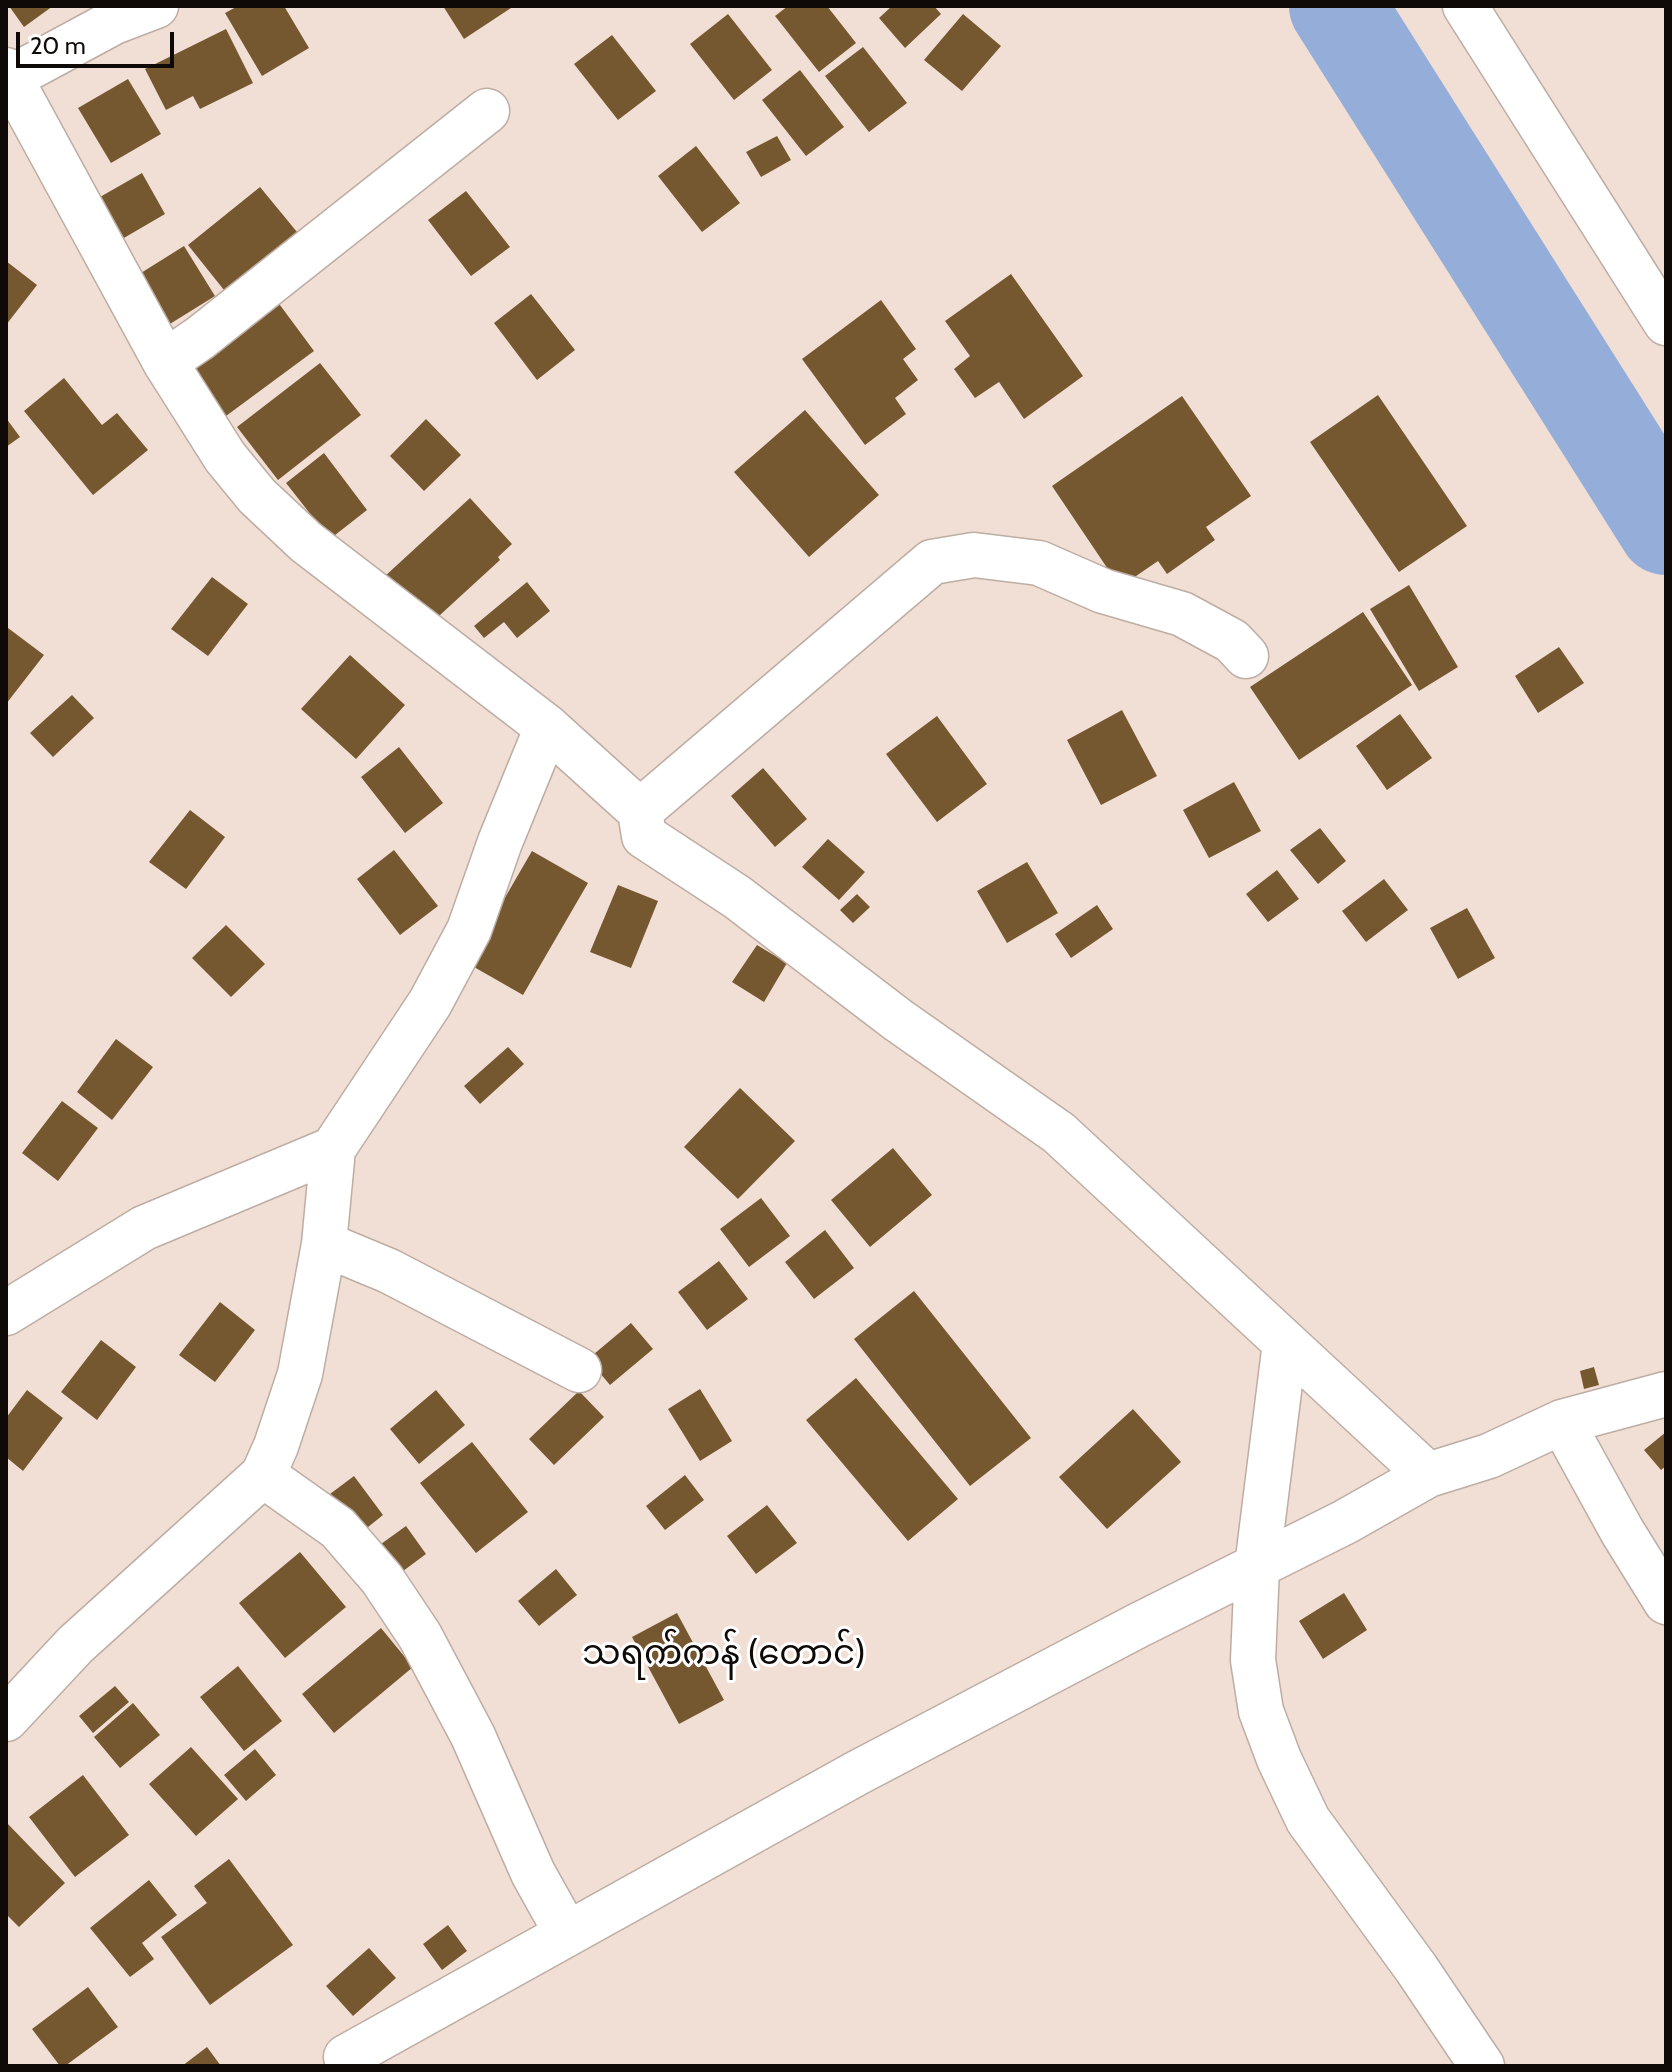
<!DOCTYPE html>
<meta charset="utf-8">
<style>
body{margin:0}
#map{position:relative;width:1672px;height:2072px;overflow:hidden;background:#f1dfd5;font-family:Cabin,sans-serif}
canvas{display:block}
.frame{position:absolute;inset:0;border:8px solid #0f0a07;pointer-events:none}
.scale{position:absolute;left:16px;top:32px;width:158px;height:36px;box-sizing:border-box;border:4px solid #0f0a07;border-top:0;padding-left:10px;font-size:24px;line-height:28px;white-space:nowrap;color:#0f0a07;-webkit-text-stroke:6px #fff;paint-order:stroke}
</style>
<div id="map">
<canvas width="1672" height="2072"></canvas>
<div class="frame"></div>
<div class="scale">20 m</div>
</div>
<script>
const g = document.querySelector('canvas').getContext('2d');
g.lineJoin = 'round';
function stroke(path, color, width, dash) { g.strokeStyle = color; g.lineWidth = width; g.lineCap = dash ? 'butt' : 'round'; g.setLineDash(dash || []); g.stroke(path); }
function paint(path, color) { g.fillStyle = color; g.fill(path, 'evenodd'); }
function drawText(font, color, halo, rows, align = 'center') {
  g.font = font + ' Cabin,"Noto Sans Myanmar",sans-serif'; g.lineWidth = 6; g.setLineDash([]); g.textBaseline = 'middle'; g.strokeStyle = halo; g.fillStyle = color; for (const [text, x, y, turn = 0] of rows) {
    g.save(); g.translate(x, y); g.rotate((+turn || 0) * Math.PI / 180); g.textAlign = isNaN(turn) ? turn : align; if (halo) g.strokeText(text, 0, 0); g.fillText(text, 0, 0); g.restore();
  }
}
stroke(new Path2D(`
 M1337,6l329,521`), '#95aed9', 96);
paint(new Path2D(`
 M9,6h44l-29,21z
 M238,6h46l25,42 -47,28 -37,-63z
 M443,6h71l-50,33z
 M788,6h39l29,37 -37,29 -44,-56z
 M892,6h42l7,8 -36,34 -26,-30z
 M728,14l44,56 -38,30 -44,-56z
 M963,14l38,32 -39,45 -38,-31z
 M226,29l27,54 -53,26 -7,-13 -27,14 -21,-41z
 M612,35l44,56 -38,29 -44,-56z
 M863,47l44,56 -38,29 -44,-56z
 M800,70l44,57 -38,29 -44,-56z
 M128,79l33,55 -50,29 -33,-55z
 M777,136l14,24 -30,17 -15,-25z
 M696,146l44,57 -38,29 -44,-56z
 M142,173l23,41 -48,28 -24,-41z
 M260,187l37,45 -73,58 -36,-45z
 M466,191l44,56 -39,29 -43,-56z
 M184,246l31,50 -50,31 -32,-49z
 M6,261l31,24 -31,40z
 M1011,274l72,102 -59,43 -25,-37 -24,16 -21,-29 16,-13 -25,-35z
 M531,294l44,56 -38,30 -43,-57z
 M881,300l35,49 -13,10 15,21 -23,18 11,16 -41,31 -63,-86z
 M277,301l37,50 -88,65 -37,-51z
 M320,363l41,52 -83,65 -41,-53z
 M64,378l38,47 15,-12 31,37 -55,45 -69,-84z
 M1378,395l89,131 -68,46 -89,-130z
 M1182,396l69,100 -45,31 9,13 -48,34 -9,-13 -38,26 -68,-101z
 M805,410l74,85 -70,62 -75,-85z
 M6,418l14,19 -14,10z
 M426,419l35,36 -37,36 -34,-35z
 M324,453l43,57 -37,29 -44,-56z
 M470,498l42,46 -14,13 2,3 -72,66 -44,-49z
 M212,577l36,27 -40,52 -37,-27z
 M527,582l23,29 -33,27 -13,-16 -20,16 -10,-12z
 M1409,585l49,82 -39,24 -49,-82z
 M1363,612l49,73 -113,75 -49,-73z
 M8,628l36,27 -38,49v-74z
 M1559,647l25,36 -46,30 -23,-37z
 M350,655l55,50 -49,54 -55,-50z
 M72,695l22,23 -41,39 -23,-24z
 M1122,710l35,66 -56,29 -34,-65z
 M1400,714l32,44 -45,32 -31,-44z
 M937,716l50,68 -50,38 -51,-68z
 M399,747l44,56 -38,30 -44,-56z
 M763,768l44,51 -32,28 -44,-51z
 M1234,782l27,49 -52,27 -26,-48z
 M190,810l35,27 -39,52 -37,-27z
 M1320,828l26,33 -28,23 -28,-34z
 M828,839l37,33 -26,28 -37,-33z
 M394,850l44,56 -38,29 -43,-56z
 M532,851l56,32 -65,112 -56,-32z
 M1027,862l31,51 -51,30 -30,-52z
 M1277,870l22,29 -31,23 -22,-28z
 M1384,879l24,31 -42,32 -24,-31z
 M618,885l40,16 -27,67 -41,-16z
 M857,894l13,13 -17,16 -13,-13z
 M1097,905l16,24 -42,29 -16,-24z
 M1467,908l28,50 -37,21 -28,-51z
 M226,925l39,39 -34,33 -39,-39z
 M757,945l30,18 -23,39 -32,-20z
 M116,1039l37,28 -41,53 -35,-28z
 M508,1047l16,17 -44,40 -16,-18z
 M740,1088l55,53 -57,58 -54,-52z
 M62,1101l36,27 -40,53 -36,-28z
 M893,1148l39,47 -62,52 -39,-47z
 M761,1198l29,38 -41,31 -29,-38z
 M825,1230l29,38 -40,31 -29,-37z
 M719,1261l29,38 -41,31 -29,-38z
 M914,1291l117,147 -61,48 -116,-147z
 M220,1302l35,28 -40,52 -36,-27z
 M631,1323l22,26 -43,36 -22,-26z
 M101,1340l35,27 -39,53 -36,-28z
 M1594,1367l5,18 -15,4 -4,-18z
 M856,1378l102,121 -50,42 -102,-121z
 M700,1389l32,52 -32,20 -32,-52z
 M27,1390l36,28 -40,53 -17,-14v-39z
 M436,1390l29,35 -46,39 -29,-35z
 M579,1391l25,26 -50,48 -25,-26z
 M1133,1409l48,53 -74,67 -48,-52z
 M1666,1432v34l-5,4 -17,-20z
 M472,1442l56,70 -52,41 -56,-70z
 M685,1475l19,25 -39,30 -19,-24z
 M354,1476l29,39 -31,25 -30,-40z
 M767,1505l30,38 -41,31 -29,-38z
 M406,1526l20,28 -31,23 -21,-28z
 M300,1552l46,55 -61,51 -46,-55z
 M556,1569l21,26 -38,31 -21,-25z
 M1344,1593l23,37 -44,29 -24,-38z
 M677,1613l47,87 -45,24 -47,-87z
 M381,1628l32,39 -79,66 -32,-39z
 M238,1666l44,55 -38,30 -44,-54z
 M115,1686l14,16 -36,31 -14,-17z
 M133,1703l27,32 -40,33 -26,-31z
 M191,1747l47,52 -42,37 -47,-52z
 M255,1749l21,26 -30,26 -22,-26z
 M83,1775l46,60 -54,42 -46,-60z
 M6,1822l59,61 -46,44 -13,-13z
 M229,1859l64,86 -83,60 -49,-68 46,-34 -13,-17z
 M149,1880l28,35 -35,28 12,16 -24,18 -40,-49z
 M448,1925l19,26 -25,19 -19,-26z
 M369,1948l27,30 -43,38 -27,-30z
 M88,1987l30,40 -53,39h-5l-28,-37z
 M207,2047l14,19h-39z`), '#765830');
const minor = new Path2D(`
 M1465,6l201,317
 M6,70l159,292 60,95 32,39 49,46 241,185 93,84 4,25 93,61 161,123 161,113 369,342 61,-19 73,-34 104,-28
 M10,78l104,-56 42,-16
 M165,362l35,-24 287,-227
 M640,811l292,-249 42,-7 65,8 64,28 79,23 50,27 14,15
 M324,1244l65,27 190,99
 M6,1313l138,-85 189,-79
 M1285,1343l-28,224 -4,93 8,51 18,48 29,61 108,148 66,98
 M1562,1422l60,109 44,71
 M263,1475l75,53 44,51 38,57 53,100 60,137 34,61
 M6,1719l69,-74 188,-170 13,-29 24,-72 24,-130 9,-95 97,-146 39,-73 31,-88 47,-115
 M346,2057l511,-284 280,-147 208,-104 83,-47`);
stroke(minor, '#bdada3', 47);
stroke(minor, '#fff', 44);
drawText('34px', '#0f0a07', '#fff', [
 ["သရက်ကန် (တောင်)",724,1654]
]);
</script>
